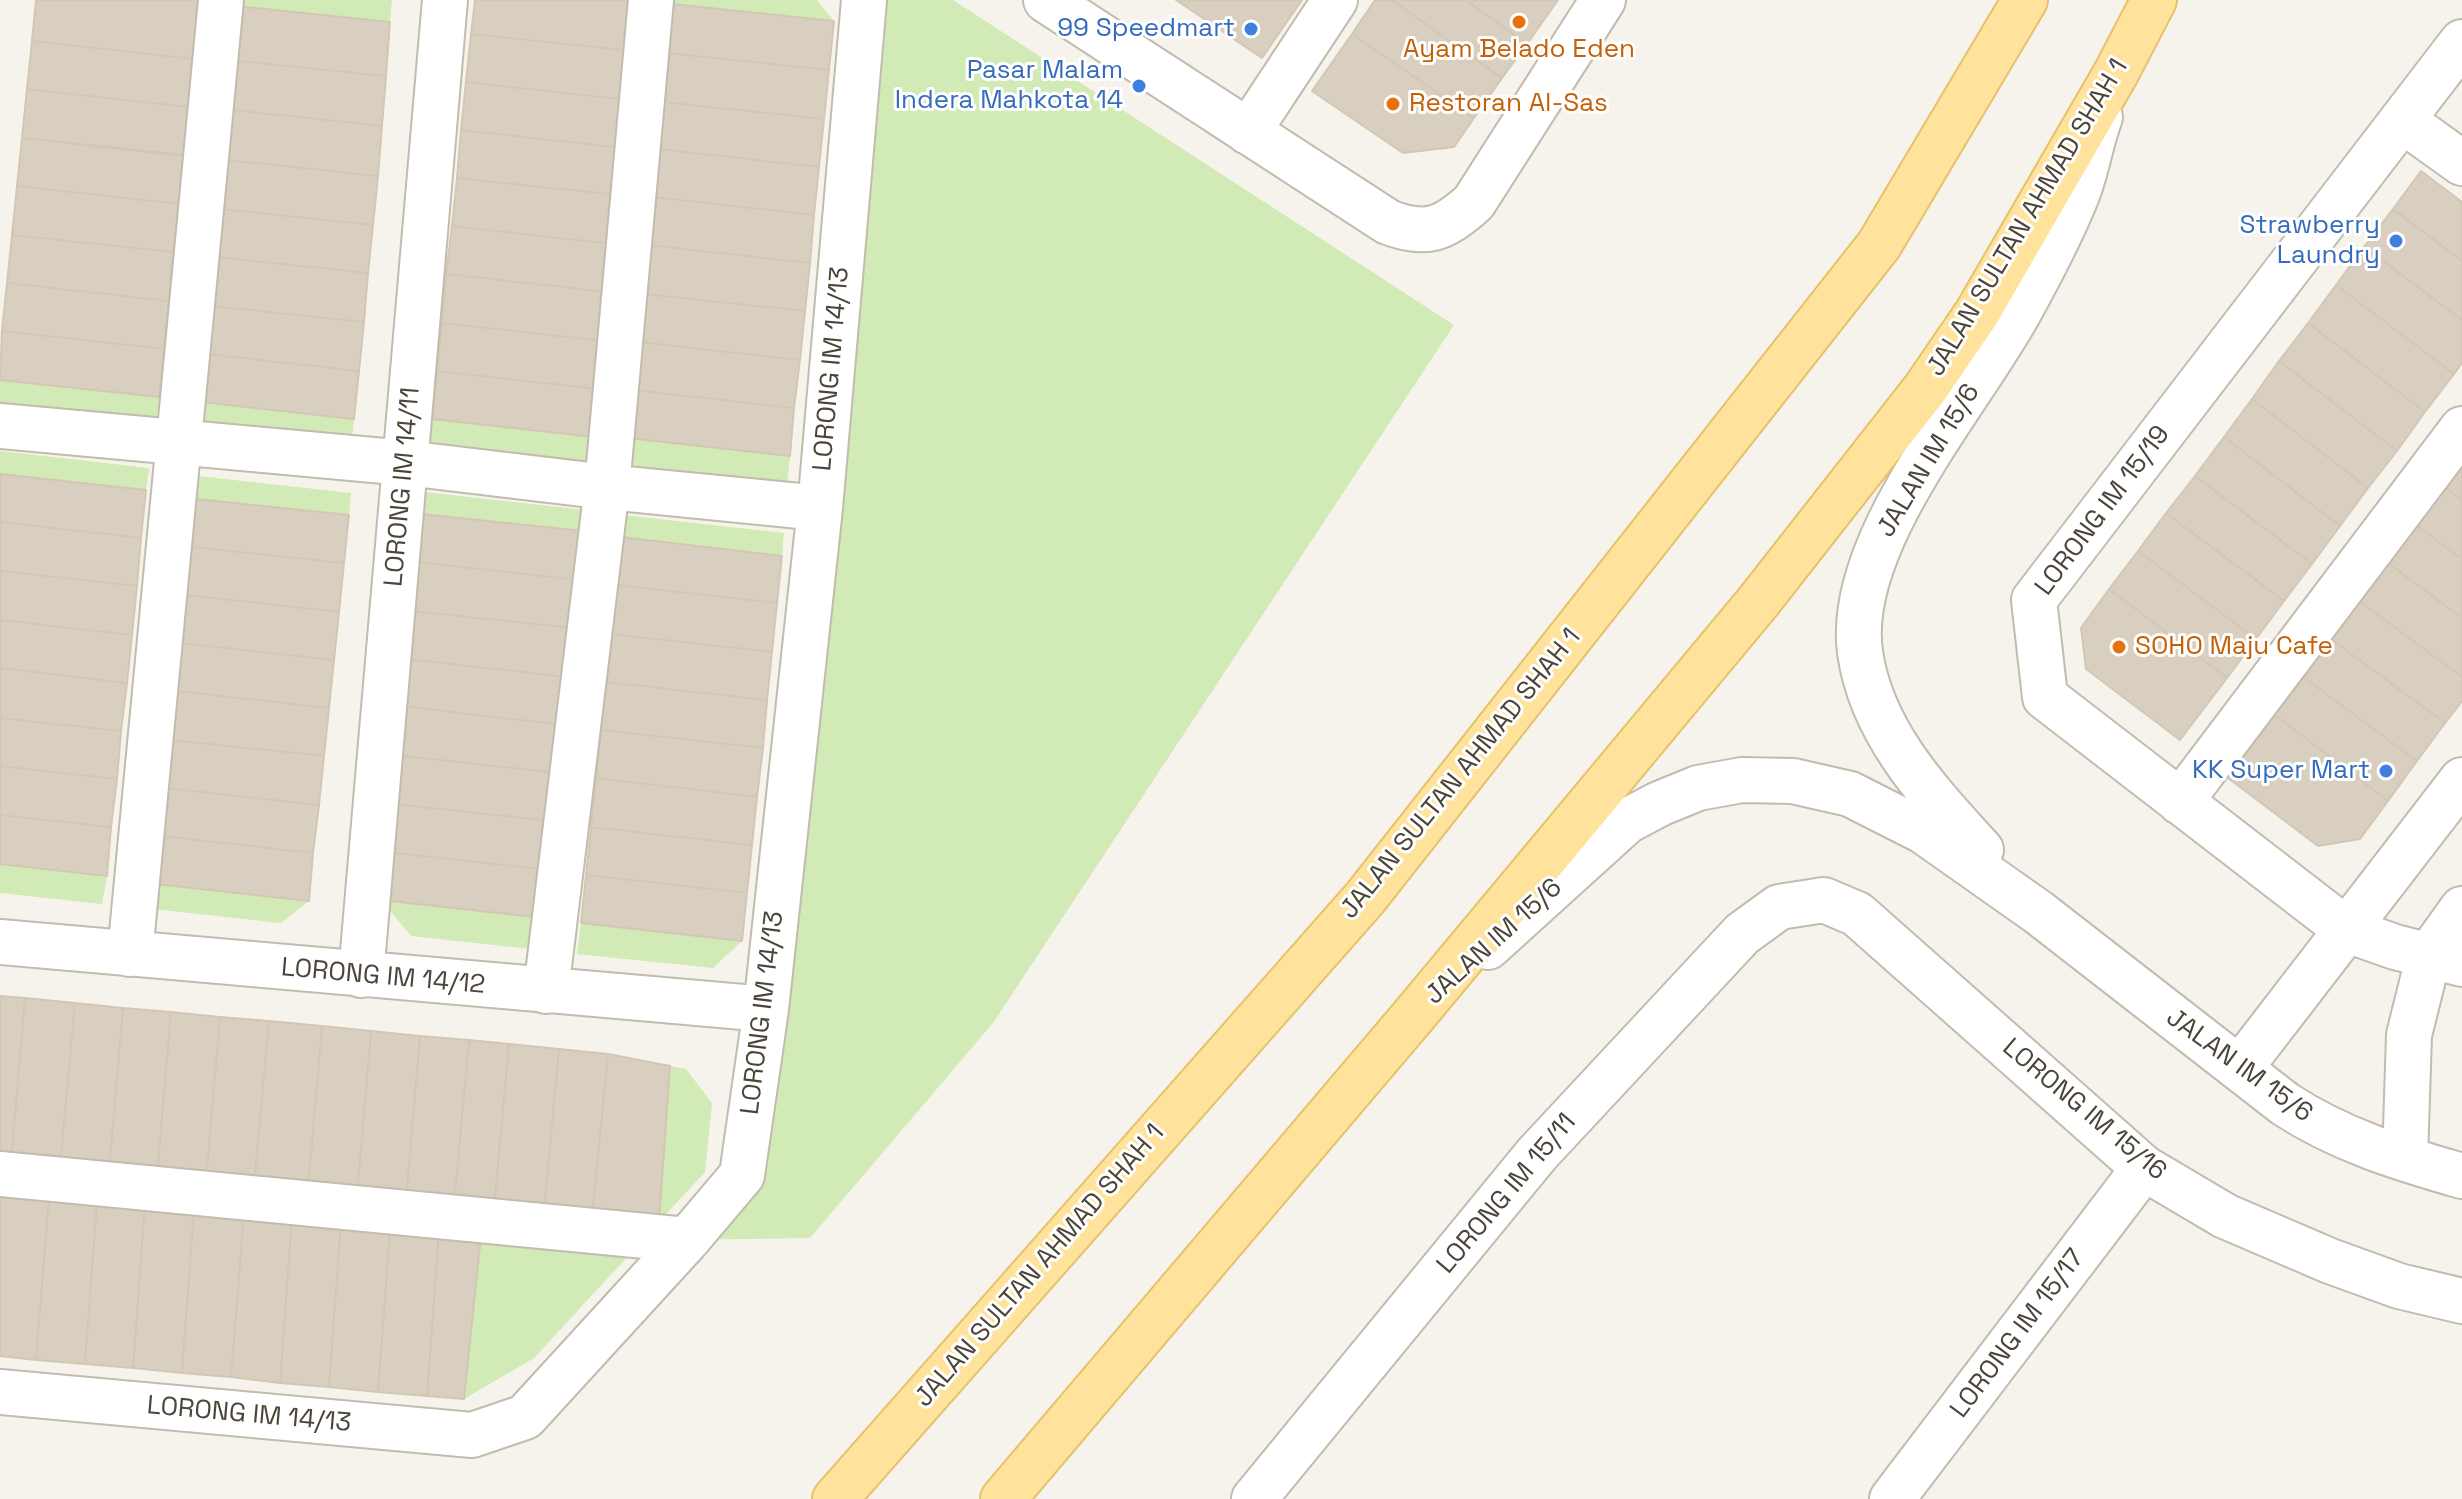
<!DOCTYPE html>
<style>
body{margin:0}
canvas{display:block;background:#f6f3ec}
</style>
<canvas width="2462" height="1499"></canvas>
<script>
const g = document.querySelector('canvas').getContext('2d');
g.lineJoin = 'round';
function paint(path, color) { g.fillStyle = color; g.fill(path, 'evenodd'); }
function stroke(path, color, width, dash) { g.strokeStyle = color; g.lineWidth = width; g.lineCap = dash ? 'butt' : 'round'; g.setLineDash(dash || []); g.stroke(path); }
function drawText(font, color, halo, rows, align = 'center') {
  g.font = font + ' "Space Grotesk",sans-serif'; g.lineWidth = 6; g.setLineDash([]); g.textBaseline = 'middle'; g.strokeStyle = halo; g.fillStyle = color; for (const [text, x, y, turn = 0] of rows) {
    g.save(); g.translate(x, y); g.rotate((+turn || 0) * Math.PI / 180); g.textAlign = isNaN(turn) ? turn : align; if (halo) g.strokeText(text, 0, 0); g.fillText(text, 0, 0); g.restore();
  }
}
paint(new Path2D(`
 M236,0h156l-2,22 -154,-16z
 M673,0h144l17,21 -162,-17z
 M864,0h89l501,325 -461,698 -183,215 -123,2 55,-65z
 M0,380l159,17 -3,30 -156,-18z
 M192,401l162,18 -3,29 -162,-17z
 M432,419l162,18 -3,30 -162,-18z
 M628,438l162,18 -3,30 -161,-18z
 M0,451l149,17 -3,22 -146,-16z
 M189,475l162,18 -2,22 -162,-17z
 M424,492l161,18 -2,21 -162,-17z
 M623,515l161,18 -2,23 -161,-19z
 M0,864l107,12 -5,28 -102,-11z
 M147,883l162,18 -28,22 -137,-15z
 M381,900l162,18 -3,32 -129,-14z
 M581,923l161,18 -29,27 -136,-14z
 M670,1066l16,3 26,34 -7,69 -46,50z
 M481,1236l148,19 -95,103 -70,41z`), '#d2eab5');
const building = new Path2D(`
 M36,0h163l-6,59 -161,-18z
 M475,0h162l-4,51 -162,-17z
 M1176,0h126l-40,58z
 M1375,0h17l110,78 -28,40 -122,-84z
 M1392,0h74l61,44 -25,34z
 M1466,0h92l-31,44z
 M672,4l162,17 -5,49 -162,-17z
 M236,6l154,16 -4,54 -157,-16z
 M471,34l162,17 -5,49 -162,-18z
 M1352,34l122,84 -20,29 -51,6 -91,-62z
 M32,41l161,18 -4,48 -162,-18z
 M667,53l162,17 -5,49 -161,-17z
 M229,60l157,16 -4,50 -159,-17z
 M466,82l162,18 -5,48 -162,-18z
 M27,89l162,18 -6,48 -161,-17z
 M663,102l161,17 -5,48 -161,-18z
 M223,109l159,17 -4,50 -161,-17z
 M461,130l162,18 -5,47 -161,-17z
 M22,138l162,18 -5,48 -162,-18z
 M658,149l161,18 -5,48 -161,-18z
 M217,159l161,17 -5,49 -161,-17z
 M2421,171l41,31v59l-69,-52z
 M457,178l161,17 -5,49 -161,-18z
 M17,186l162,18 -6,48 -161,-17z
 M653,197l161,18 -4,48 -162,-18z
 M212,208l161,17 -5,48 -161,-17z
 M2393,209l69,52v59l-98,-73z
 M452,226l161,18 -5,48 -162,-18z
 M12,235l161,17 -4,49 -162,-18z
 M648,245l162,18 -5,48 -161,-17z
 M2364,247l98,73v43l-8,11 -118,-89z
 M207,256l161,17 -4,49 -162,-17z
 M446,274l162,18 -5,49 -161,-18z
 M7,283l162,18 -5,48 -162,-18z
 M2336,285l118,89 -29,38 -117,-89z
 M644,294l161,17 -5,49 -162,-18z
 M202,305l162,17 -5,49 -162,-18z
 M442,323l161,18 -5,48 -161,-18z
 M2308,323l117,89 -28,39 -118,-90z
 M2,331l162,18 -5,48 -159,-17z
 M638,342l162,18 -6,48 -160,-18z
 M197,353l162,18 -5,48 -162,-18z
 M2279,361l118,90 -29,37 -116,-89z
 M437,371l161,18 -4,48 -162,-18z
 M634,390l160,18 -4,48 -162,-18z
 M2252,399l116,89 -28,38 -116,-89z
 M2224,437l116,89 -28,38 -117,-88z
 M2462,455v45l-22,-16z
 M0,474l146,16 -5,48 -141,-16z
 M2195,476l117,88 -28,37 -118,-88z
 M2440,484l22,16v59l-50,-37z
 M187,498l162,17 -5,48 -162,-17z
 M2166,513l118,88 -28,38 -118,-88z
 M421,514l162,17 -5,49 -162,-18z
 M0,522l141,16 -4,48 -137,-15z
 M2412,522l50,37v59l-78,-58z
 M621,537l161,19 -5,47 -162,-18z
 M182,546l162,17 -5,49 -162,-18z
 M2138,551l118,88 -29,39 -118,-89z
 M2384,560l78,58v59l-107,-79z
 M416,562l162,18 -5,48 -161,-17z
 M0,571l137,15 -5,49 -132,-15z
 M615,585l162,18 -5,49 -161,-18z
 M2109,589l118,89 -47,62 -94,-71 -5,-41z
 M177,594l162,18 -5,48 -162,-18z
 M2355,598l107,79v24l-17,22 -118,-87z
 M412,611l161,17 -5,49 -162,-18z
 M0,620l132,15 -5,48 -127,-15z
 M611,634l161,18 -5,48 -161,-18z
 M2327,636l118,87 -28,38 -118,-87z
 M172,642l162,18 -5,48 -162,-18z
 M406,659l162,18 -5,48 -161,-19z
 M0,668l127,15 -6,48 -121,-13z
 M2299,674l118,87 -29,40 -117,-89z
 M606,682l161,18 -4,48 -162,-18z
 M167,690l162,18 -5,48 -162,-17z
 M402,706l161,19 -5,48 -162,-18z
 M2271,712l117,89 -28,38 -42,7 -94,-71z
 M0,718l121,13 -4,48 -117,-13z
 M601,730l162,18 -6,49 -161,-19z
 M162,739l162,17 -5,49 -162,-18z
 M396,755l162,18 -5,48 -161,-17z
 M0,766l117,13 -6,48 -111,-12z
 M596,778l161,19 -5,48 -161,-18z
 M157,787l162,18 -6,48 -161,-18z
 M392,804l161,17 -5,49 -162,-18z
 M0,815l111,12 -4,49 -107,-12z
 M591,827l161,18 -5,48 -161,-18z
 M152,835l161,18 -4,48 -162,-18z
 M386,852l162,18 -5,48 -162,-18z
 M586,875l161,18 -5,48 -161,-18z
 M0,996l25,2 -14,164 -11,-1z
 M25,998l50,5 -15,163 -49,-4z
 M75,1003l48,5 -14,163 -49,-5z
 M123,1008l48,4 -14,164 -48,-5z
 M171,1012l49,5 -14,163 -49,-4z
 M220,1017l49,4 -15,164 -48,-5z
 M269,1021l53,5 -14,164 -54,-5z
 M322,1026l49,5 -14,164 -49,-5z
 M371,1031l49,5 -14,163 -49,-4z
 M420,1036l49,4 -15,164 -48,-5z
 M469,1040l40,4 -15,164 -40,-4z
 M509,1044l50,5 -15,163 -50,-4z
 M559,1049l49,5 -16,163 -48,-5z
 M608,1054l62,12 -11,156 -67,-5z
 M0,1192l49,4 -13,164 -36,-4z
 M49,1196l48,5 -12,163 -49,-4z
 M97,1201l48,4 -12,163 -48,-4z
 M145,1205l49,4 -12,164 -49,-5z
 M194,1209l50,5 -13,163 -49,-4z
 M244,1214l48,5 -12,164 -49,-6z
 M292,1219l49,4 -12,164 -49,-4z
 M341,1223l49,5 -12,164 -49,-5z
 M390,1228l49,4 -12,164 -49,-4z
 M439,1232l42,4 -17,163 -37,-3z`);
paint(building, '#d8cfc1');
stroke(building, '#d3c7b4', 2);
const minor = new Path2D(`
 M1046,0l342,222c38,15 57,7 86,-20l129,-202
 M2462,42l-428,558 11,97 302,233 48,17 67,17
 M2402,120l60,43
 M1248,132l87,-132
 M0,426l406,37 201,24 213,21
 M2180,802l282,-373
 M1981,850c-52,-57 -110,-118 -121,-198 -15,-108 108,-248 159,-340 21,-38 43,-79 59,-120 9,-24 13,-51 22,-75
 M0,942l766,67
 M1488,947l139,-126 32,-17 39,-16 44,-8 51,1 57,13 73,37 115,81 247,192c55,36 114,54 177,72
 M130,954l91,-954
 M361,975l84,-975
 M546,991l61,-504 44,-487
 M2240,1068l222,-288
 M2405,1159l4,-124 20,-80 33,-46
 M0,1174l687,66
 M0,1392l472,43 53,-18 162,-177 55,-65 24,-166 54,-501 44,-508
 M1254,1499l283,-345 205,-220 37,-27 45,-7 33,14 287,254 81,48 105,45 69,25 63,15
 M1892,1499l252,-331`);
const major = new Path2D(`
 M835,1499l530,-601 514,-653 146,-245
 M1003,1499l412,-485 343,-412 167,-213 52,-76 139,-240 38,-73`);
stroke(minor, '#c2bbae', 48);
stroke(major, '#e6c16a', 48);
stroke(minor, '#fff', 44);
stroke(major, '#ffe39c', 44);
for (const [x, y, r, color] of [
 [1519,22,8,"#e8710a"],
 [1251,29,8,"#3f7fe0"],
 [1139,86,8,"#3f7fe0"],
 [1393,104,8,"#e8710a"],
 [2396,241,8,"#3f7fe0"],
 [2119,647,8,"#e8710a"],
 [2386,771,8,"#3f7fe0"]
]) { const dot = new Path2D(); dot.arc(x, y, r, 0, 2 * Math.PI); g.fillStyle = color; g.fill(dot); stroke(dot, '#fff', 3); }
drawText('26px', '#366cbe', '#fff', [
 ["99 Speedmart",1235,29],
 ["Pasar Malam",1123,71],
 ["Indera Mahkota 14",1123,101],
 ["Strawberry",2380,226],
 ["Laundry",2380,256],
 ["KK Super Mart",2370,771]
], 'right');
drawText('26px', '#c56008', '#fff', [
 ["Ayam Belado Eden",1519,50,"center"],
 ["Restoran Al-Sas",1409,104],
 ["SOHO Maju Cafe",2135,647]
], 'left');
drawText('26px', '#4b4439', '#fff', [
 ["JALAN SULTAN AHMAD SHAH 1",2028,218,-59],
 ["LORONG IM 14/13",832,369,-85],
 ["JALAN IM 15/6",1929,461,-59],
 ["LORONG IM 14/11",403,487,-85],
 ["LORONG IM 15/19",2103,511,-53],
 ["JALAN SULTAN AHMAD SHAH 1",1461,774,-51],
 ["JALAN IM 15/6",1494,942,-42],
 ["LORONG IM 14/12",383,977,5],
 ["LORONG IM 14/13",763,1013,-83],
 ["JALAN IM 15/6",2239,1066,36],
 ["LORONG IM 15/16",2084,1110,40],
 ["LORONG IM 15/11",1507,1194,-50],
 ["JALAN SULTAN AHMAD SHAH 1",1040,1266,-49],
 ["LORONG IM 15/17",2018,1334,-53],
 ["LORONG IM 14/13",249,1415,5]
]);
</script>
